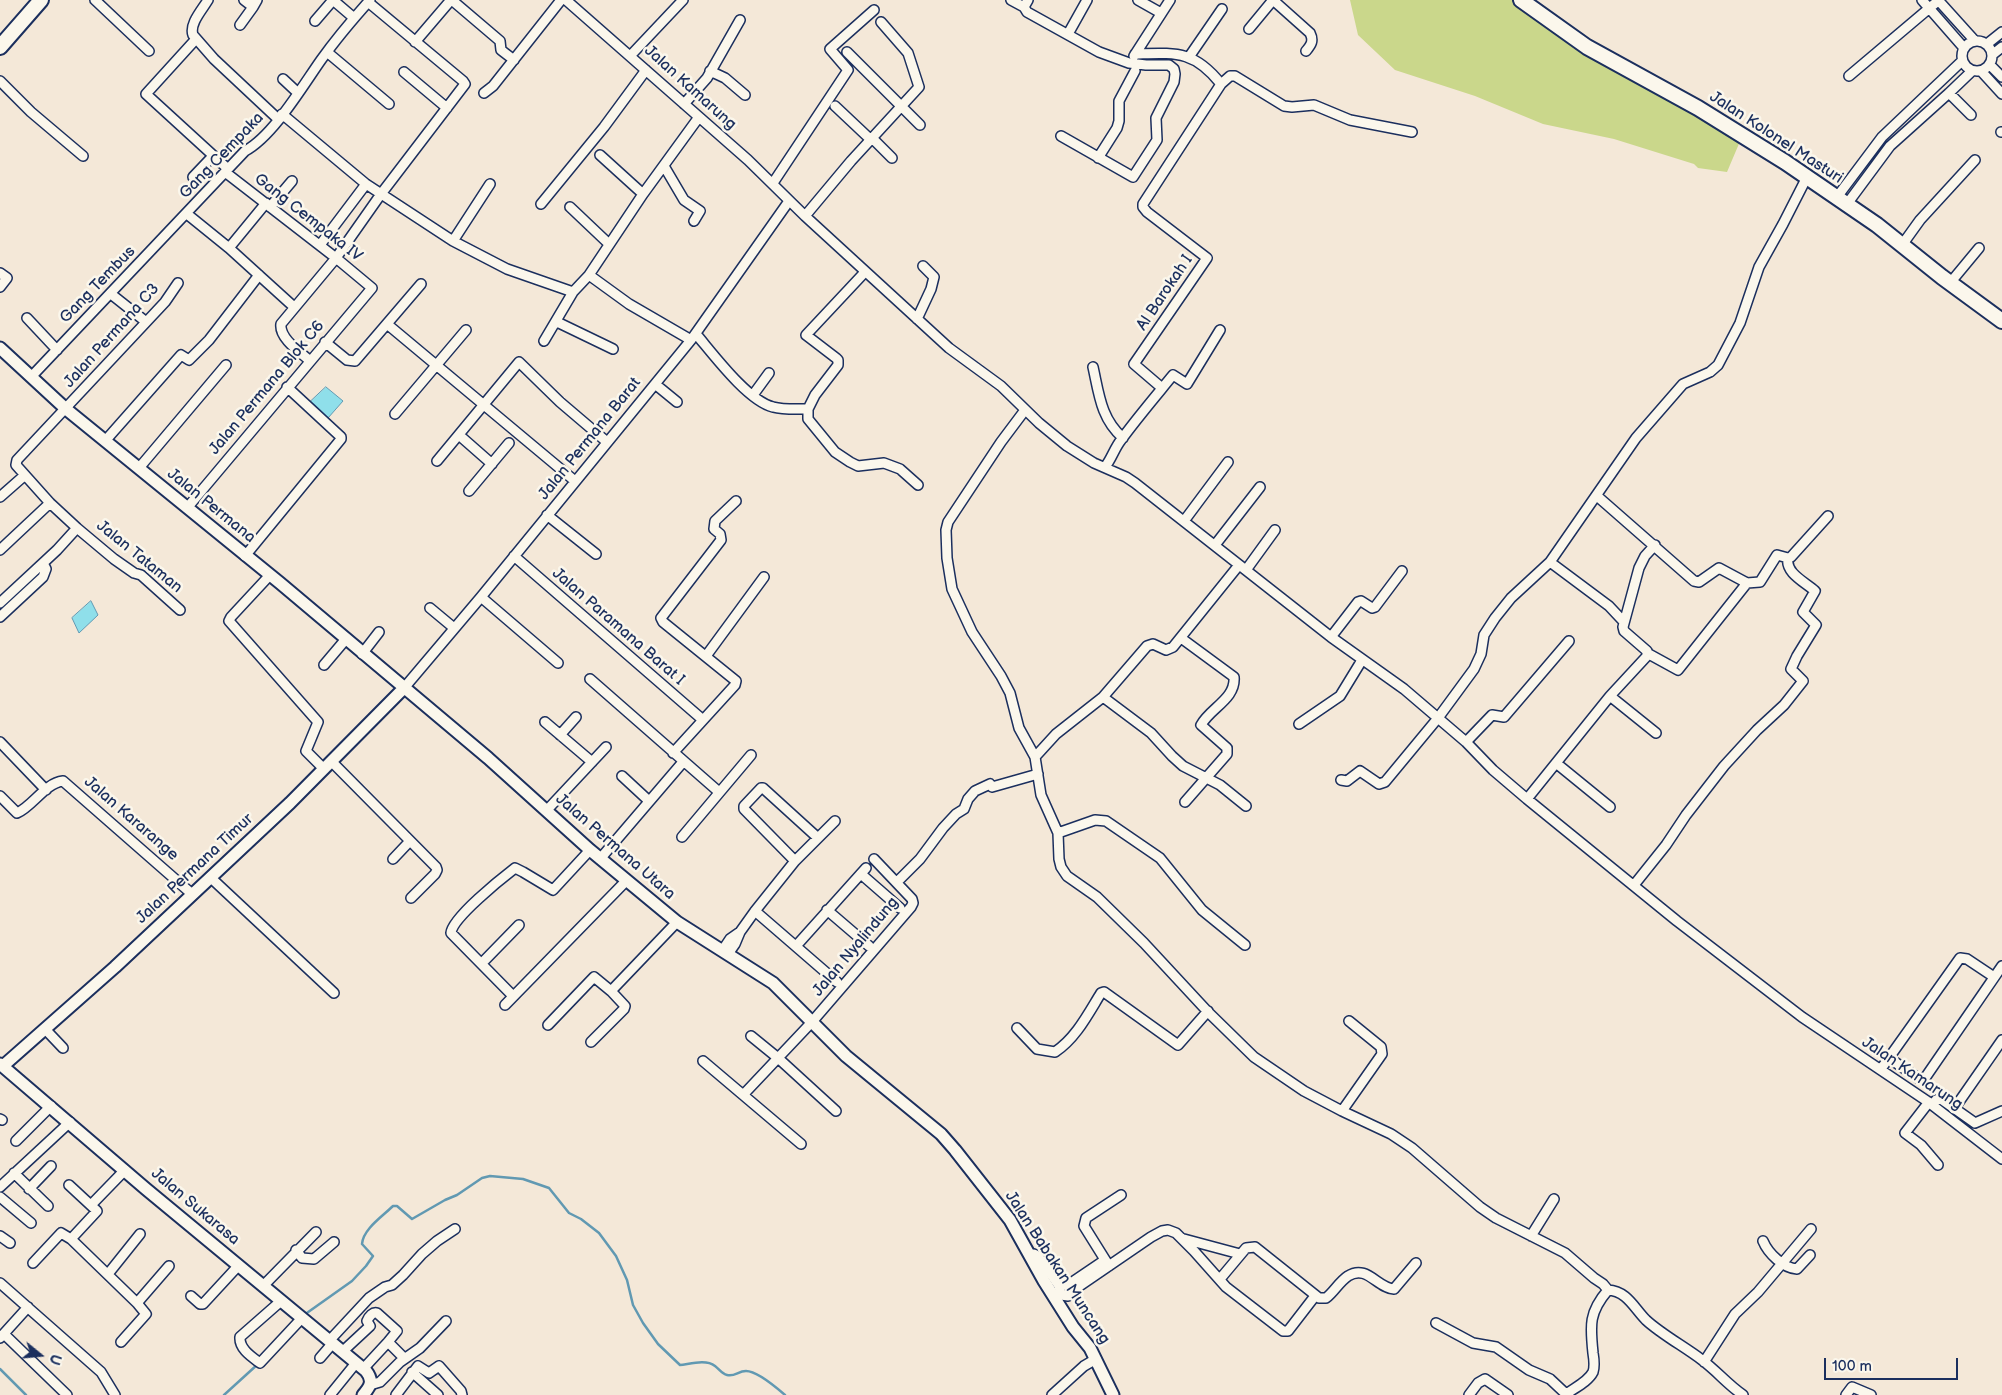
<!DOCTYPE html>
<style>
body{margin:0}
#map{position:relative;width:2002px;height:1395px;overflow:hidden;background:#f4e8d8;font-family:"Balsamiq Sans",sans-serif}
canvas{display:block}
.north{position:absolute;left:15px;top:1330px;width:50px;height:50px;-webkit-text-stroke:4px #fbf7ec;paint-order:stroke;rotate:107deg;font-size:14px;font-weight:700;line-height:20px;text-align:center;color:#1b2f5e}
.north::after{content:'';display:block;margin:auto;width:18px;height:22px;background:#1b2f5e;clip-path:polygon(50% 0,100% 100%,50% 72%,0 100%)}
.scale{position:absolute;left:1824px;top:1358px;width:134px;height:22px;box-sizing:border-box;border:2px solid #1b2f5e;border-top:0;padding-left:6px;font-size:15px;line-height:18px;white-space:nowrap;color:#1b2f5e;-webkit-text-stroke:4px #fbf7ec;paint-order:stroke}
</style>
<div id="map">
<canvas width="2002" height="1395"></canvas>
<div class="north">U</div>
<div class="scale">100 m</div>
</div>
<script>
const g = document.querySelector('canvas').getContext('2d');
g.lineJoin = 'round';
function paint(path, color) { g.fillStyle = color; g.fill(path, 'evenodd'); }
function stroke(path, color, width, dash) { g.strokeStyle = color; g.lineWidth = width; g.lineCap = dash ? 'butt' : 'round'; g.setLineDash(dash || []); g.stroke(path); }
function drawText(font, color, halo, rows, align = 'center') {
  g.font = font + ' "Balsamiq Sans",sans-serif'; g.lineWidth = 5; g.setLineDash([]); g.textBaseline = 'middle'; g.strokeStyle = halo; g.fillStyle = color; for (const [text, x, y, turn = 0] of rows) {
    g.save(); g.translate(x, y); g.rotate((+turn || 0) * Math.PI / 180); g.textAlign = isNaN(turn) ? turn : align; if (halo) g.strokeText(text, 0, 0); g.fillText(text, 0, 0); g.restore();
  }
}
paint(new Path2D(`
 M1350,0h178l-5,8 218,131 -14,33 -29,-4 -4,-4 -80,-25 -71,-15 -68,-28 -80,-26 -37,-35z`), '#cad78b');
const water = new Path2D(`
 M326,387l17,14 -15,17 -19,-15z
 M91,601l7,14 -19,18 -7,-15z`);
paint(water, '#8fdfea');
stroke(water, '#6199b2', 1);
stroke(new Path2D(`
 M304,1315l48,-34 14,-15 7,-10 -11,-12c1,-15 21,-28 31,-38h4l15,13 33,-19 12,-5 25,-17 8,-2 33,3 26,9 20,25 12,6 18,14 17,23 11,24 6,25 10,18 15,21 22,21c10,-1 26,-6 35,1 4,3 7,8 12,9 8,2 11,-4 19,-4 11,0 31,17 39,24
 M0,1369l26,26
 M224,1395l34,-31`), '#6199b2', 2.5);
const minor = new Path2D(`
 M95,0l54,51
 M208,0c-6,10 -19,24 -15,35l21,24 64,60
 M244,0l9,7 4,-7
 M333,0l21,18
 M566,0l182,160 57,56 144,132 52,38 38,37 28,23 27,17 32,14 9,6 196,154 73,52 62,53 27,28 34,29 150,122 125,96 125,84 75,58
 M1011,0l13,7
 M1028,0l-4,7 3,5 72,40 30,11 17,2h23l5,4 1,5 -1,8 -18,36 1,22 -24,37 -72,-41
 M1138,0l23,13
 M1273,0l37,33c4,8 1,12 -4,18
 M1922,0l42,48
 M1938,0l37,41
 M315,21l18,-21
 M240,25l13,-18
 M1249,29l24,-29
 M1068,34l19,-34
 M196,39l-50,55 82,75
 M1962 56a15 15 0 1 1 30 0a15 15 0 1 1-30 0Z
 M415,42l35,-41h3l47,40 1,9 13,10
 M1987,44l15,-12
 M327,52l62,52
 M847,52l73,73
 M1135,54c41,-1 59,-4 86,30
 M631,55l52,-55
 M1992,55l10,-8
 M1134,56l36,-56
 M1189,57l33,-48
 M1990,65l12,12
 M710,71l15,7 20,17
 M1981,71l21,23
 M404,72l43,36
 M1849,76l90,-76
 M283,79l15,14
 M0,81l31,31 52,44
 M484,93l9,-7 68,-86
 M1949,93l22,22
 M684,104l23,-26 33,-58
 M835,106l35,33
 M282,114l84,70 87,57 54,28 66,23
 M2001,132h1
 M872,138l20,20
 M600,155l43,39
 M1098,158l19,-30 2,-7v-20l16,-30
 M664,166l20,34 16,11 -6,10
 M193,177l20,-21
 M773,183l75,-113 -18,-21 44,-39
 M1837,197l45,-60 80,-76
 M541,204l63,-77 42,-57
 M1847,204l43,-58 59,-53 23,-22
 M270,207l22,-26
 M570,207l39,37
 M187,214l42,34 65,59
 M805,216l46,-55 68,-74 -11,-34 -27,-31
 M453,241l37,-57
 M320,245l46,-61
 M1902,245l18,-25 55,-60
 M229,248l37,-45
 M865,272l-59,63 30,23 2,2v5l-23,30 -7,14v10l27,33 15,10 8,4 26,-3 16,6 18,16
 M0,273l7,5 -7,9
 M589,275l40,29 62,36
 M178,283l-13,19 -148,158 -1,5 34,38 27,25 37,31 20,14 7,2 39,35
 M1950,283l29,-35
 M111,294l34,27
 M27,318l30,32
 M917,319l14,-30 3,-12 -11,-11
 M557,322l56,27
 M387,324l188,157
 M696,334c17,20 52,67 77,73 11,3 24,2 35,2
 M544,341l29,-49 16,-17 54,-81 56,-77
 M325,342l22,18 8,1 66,-77
 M309,360c-9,-8 -30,-22 -28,-36l55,-66 45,-64 84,-110 -2,-3 -95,-79
 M1093,367c6,27 8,52 30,71
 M31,377l214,-226c28,-15 57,-64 76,-91 15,-21 32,-41 49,-60
 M655,384l22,18
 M1162,388l-28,-24 73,-106 -60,-46 -4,-5v-3l78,-120 9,-8h5l49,30 8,1 22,-2 36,15 62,12
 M753,395l16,-22
 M1025,410l-24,32 -53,80 -2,8 1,28 5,31 20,43 29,44 9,17 9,35 16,29 6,38 17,38 1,26 2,8 6,9 30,21 47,46 64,69 46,45 50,34 38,20 49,23 21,14 68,59 16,11 69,35 29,25 9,6 5,6
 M395,414l71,-84
 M459,435l33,29
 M105,441l76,-86 8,5 20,-20 50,-65
 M437,461l82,-99 41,40 47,40
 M1105,467c7,-9 9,-18 16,-27 16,-22 34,-43 52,-65l14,9 33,-54
 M139,468l87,-103
 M469,491l40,-48
 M1597,496l97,85 5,1 20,-14 28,15 13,-1 17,-27 11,3 3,-1 37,-41
 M0,497l25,-22
 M187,508l185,-220 -36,-30 -111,-86
 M547,515l49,39
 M1184,521l44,-59
 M1215,545l45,-58
 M0,550l50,-47
 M245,556l96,-117v-2l-54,-50
 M514,556l189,164
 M1550,562l59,44 15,16
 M1246,570l29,-40
 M270,575l-39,42 -2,4 89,101 -12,29 18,18
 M481,597l77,66
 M0,603l57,-53 20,-22
 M430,608l24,20
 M0,617l43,-40 3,-8 -3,-6
 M1331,637l27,-35 3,-1 11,7 3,-1 27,-36
 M1181,638l53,39c2,22 -24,31 -33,48l26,23v6l-42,48
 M1647,653l31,17 69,-87
 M362,654l17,-22
 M706,656l58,-79
 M324,665l22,-26
 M590,679l129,113
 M404,688l77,-91 210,-257 98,-139
 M1610,696l46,37
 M1103,697l48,36 21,23 11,10 37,19 26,21
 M545,722l47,40
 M1299,724l41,-28 22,-36
 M560,735l16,-18
 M0,742l46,48
 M1466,742l26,-27 12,2 65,-76
 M673,753l62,-68 1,-4 -73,-59 -2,-4 60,-78 -1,-6 -6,-5 1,-8 21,-20
 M1035,757l21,-23 47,-37 44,-51 6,-2 13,6 7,-3 66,-82
 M332,762l104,105 1,3 -2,4 -24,24
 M1556,763l54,44
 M622,776l27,25
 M1341,780l6,1 13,-10 19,13 6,-2 53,-64 36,-49 7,-15 3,-19 11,-17 16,-20 39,-36 86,-124 47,-54 27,-12 8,-7 22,-42 19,-56 24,-43 24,-47
 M0,796l17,17c16,-7 28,-30 46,-32l129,113
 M1527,799l83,-103 37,-40v-5l-23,-20 -1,-4 16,-59 6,-12 10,-11
 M547,810l59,-63
 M1058,833l37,-13 11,1 54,37 42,52 43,35
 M682,837l69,-82
 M393,859l17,-18
 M600,859l83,-97
 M795,861l-51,-52v-3l17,-18h2l55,50
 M861,874l39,34
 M210,877l124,116
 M897,882l23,-23 23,-31 13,-14 8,-5 4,-10 7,-8 15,-7 2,3 46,-13
 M1634,885l32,-40 20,-30 38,-49 33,-36 27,-25 19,-24 -12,-12 6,-13 19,-31 -13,-13 12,-21c-10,-9 -30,-18 -27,-33
 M827,910l42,36
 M755,911l82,71
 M796,946l70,-78
 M722,951l8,-12 10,-7
 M728,954l7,-10 5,-12 15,-21 40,-50 40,-40
 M482,963l37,-38
 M611,991l66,-69
 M513,996l-62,-63c1,-15 51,-55 64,-65l8,4 30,18 37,-40
 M505,1005l122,-125
 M548,1025l46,-48 17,14 14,15 -1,3 -33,33
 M1017,1028l20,21 18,3c21,-14 33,-38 46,-59l3,-1 74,53 30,-34
 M45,1029l18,19
 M751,1036l27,22 58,53
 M1889,1058l29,20h7l77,-112
 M703,1061l98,83
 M1881,1069l79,-111 7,1 27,18
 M743,1095l68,-72 100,-116 2,-4 -1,-4 -38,-40
 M1929,1102l-24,31 16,12 17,20
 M1933,1105l3,-5 5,-1 34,24 27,-12
 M1954,1109l48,-69
 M1342,1111l40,-57 -1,-7 -32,-26
 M0,1119l2,1
 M16,1141l35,-35
 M14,1173l34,33
 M69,1185l28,26 -26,28
 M0,1187l70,-65
 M29,1189l22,-23
 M0,1197l31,26
 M92,1204l33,-34
 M0,1236l10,7
 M1531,1236l23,-37
 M1184,1239l56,15
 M1763,1241c5,12 20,27 34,28l13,-14
 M296,1250l6,8 12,1 20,-17
 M1031,1256l3,-2 4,2 21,30 2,9 7,1 7,-7 76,-52 11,-6 6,-1 8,3 18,18 32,36 57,44h5l27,-35
 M33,1263l28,-30 10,6 66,64 9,11 -25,28
 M1109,1266l-25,-40 2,-8 35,-23
 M108,1274l32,-40
 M1220,1279l26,-31 9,-1 64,51h7c8,-6 13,-16 22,-22 19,-12 29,12 46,13l22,-26
 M0,1283l101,89 14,23
 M263,1286l53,-54
 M1059,1286l12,-3 34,-23
 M191,1296l9,8h3l36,-39
 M281,1301l-41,36c-1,12 12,20 20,26l42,-45
 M137,1303l32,-37
 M1436,1323l37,20 23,4 33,23 21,9 16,15
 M4,1334l63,61
 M0,1338l28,-31
 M329,1341l40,-43 16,-11 7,-2 11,-10 19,-21 15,-13 18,-12
 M388,1342l16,16
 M342,1352l28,-26 -3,-5c2,-5 6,-9 10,-8l20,18 -9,11 -25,27
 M320,1358l12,-14
 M1704,1362l31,-48 23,-22 53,-63
 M412,1372l26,23
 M370,1385l10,-3 20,-20 20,-14 26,-27
 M330,1395l26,-32
 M396,1395l22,-29 11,7 10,-7 22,25 1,4
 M1052,1395l32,-29 12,-7
 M1469,1395l9,-12 7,-4 23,16
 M1565,1395c9,-7 23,-13 28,-23 2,-6 1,-13 0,-19 -3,-28 -4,-41 15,-63 19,1 26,18 38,30 15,14 39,27 56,40 15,11 26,25 41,35
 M1846,1395l6,-8 19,8`);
const tertiary = new Path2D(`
 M0,348l66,61 214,174 208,175 102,92 87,72 96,61 73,73 95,78 14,16 55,70 34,61 29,46 17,21 23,47
 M0,1064l146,125 220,182c8,10 4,16 -3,24
 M3,1066l112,-99 175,-164 114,-115`);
const primary = new Path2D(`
 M1521,0l66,47 111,61 87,54 92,63 65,52 60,44
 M0,47l41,-47`);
stroke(minor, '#1b2f5e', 12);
stroke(tertiary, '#1b2f5e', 15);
stroke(primary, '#1b2f5e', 18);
stroke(minor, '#fbf7ec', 9);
stroke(tertiary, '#fbf7ec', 11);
stroke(primary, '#fbf7ec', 14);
drawText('16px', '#1b2f5e', '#fbf7ec', [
 ["Jalan Kamarung",690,88,42],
 ["Jalan Kolonel Masturi",1776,138,33],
 ["Gang Cempaka",222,156,-46],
 ["Gang Cempaka IV",308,218,38],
 ["Gang Tembus",98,285,-46],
 ["Al Barokah I",1165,293,-56],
 ["Jalan Permana C3",112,336,-48],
 ["Jalan Permana Blok C6",267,388,-50],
 ["Jalan Permana Barat",590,439,-51],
 ["Jalan Permana",211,506,39],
 ["Jalan Tataman",139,557,39],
 ["Jalan Paramana Barat I",618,627,41],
 ["Jalan Kararange",131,819,41],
 ["Jalan Permana Utara",615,847,41],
 ["Jalan Permana Timur",195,869,-43],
 ["Jalan Nyalindung",856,947,-50],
 ["Jalan Kamarung",1912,1074,34],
 ["Jalan Sukarasa",195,1207,40],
 ["Jalan Babakan Muncang",1057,1268,57]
]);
</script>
